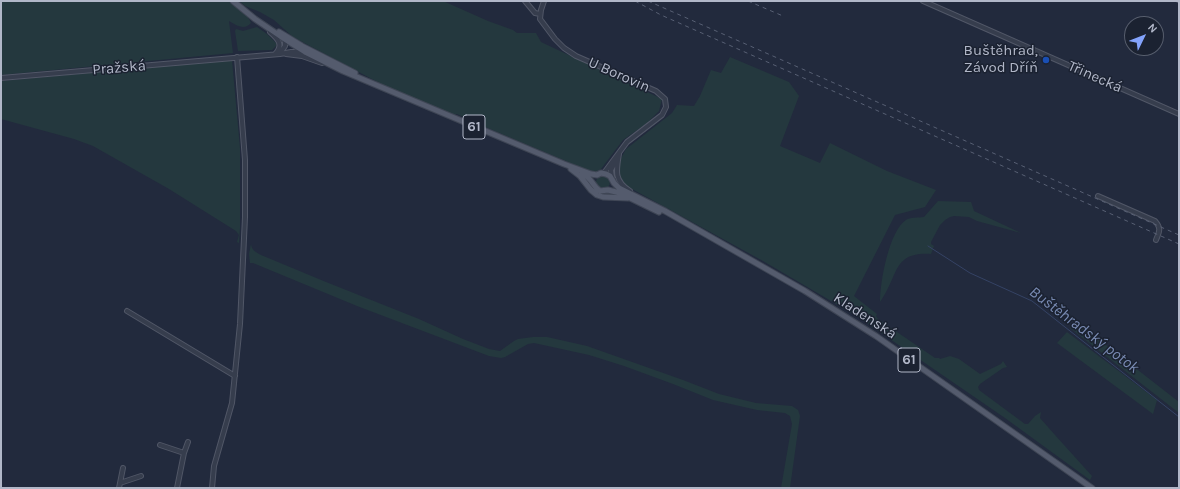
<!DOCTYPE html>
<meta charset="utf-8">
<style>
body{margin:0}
#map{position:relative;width:1180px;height:489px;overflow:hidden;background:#222a3d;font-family:Karla,sans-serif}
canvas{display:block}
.frame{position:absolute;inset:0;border:2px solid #b1b7c8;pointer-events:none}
.north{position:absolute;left:1124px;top:16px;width:40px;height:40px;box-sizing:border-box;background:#1b2231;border:1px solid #575e6d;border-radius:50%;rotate:47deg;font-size:11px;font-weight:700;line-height:16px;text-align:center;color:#b1b7c8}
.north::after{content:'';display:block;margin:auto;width:14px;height:18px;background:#83a3fc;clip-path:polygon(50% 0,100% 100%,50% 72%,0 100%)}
</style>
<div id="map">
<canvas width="1180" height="489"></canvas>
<div class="frame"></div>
<div class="north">N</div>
</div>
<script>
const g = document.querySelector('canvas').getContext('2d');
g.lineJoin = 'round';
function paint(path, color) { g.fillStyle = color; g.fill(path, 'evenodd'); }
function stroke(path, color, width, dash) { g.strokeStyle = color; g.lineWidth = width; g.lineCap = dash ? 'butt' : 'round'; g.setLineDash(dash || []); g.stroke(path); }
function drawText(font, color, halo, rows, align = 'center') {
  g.font = font + ' Karla,sans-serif'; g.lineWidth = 3; g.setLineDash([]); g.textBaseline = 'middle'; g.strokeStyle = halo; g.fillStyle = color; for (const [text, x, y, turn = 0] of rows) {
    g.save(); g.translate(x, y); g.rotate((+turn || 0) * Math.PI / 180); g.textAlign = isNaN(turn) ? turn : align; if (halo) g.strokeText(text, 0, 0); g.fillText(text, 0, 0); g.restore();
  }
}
paint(new Path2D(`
 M1,1h227c7,6 20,13 23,22 -7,8 -15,2 -22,-2l4,32 -232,22z
 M239,1h83l6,1 1,-1h114l45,20 25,9 4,3h19l5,9 121,57 -3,12 -13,13 -23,16 -22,29 -7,4 -116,-49 -21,-10 -3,1 -69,-29 -92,-49 -19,-17 -14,-8 -15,-6z
 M257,27l10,7 10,10 -1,2 -4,4 -34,1 -3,-20 1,-2 7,2z
 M730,57l59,25 10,14 -19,50 40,17 10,-20 57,28 49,19 -11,17 -30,8 -41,81 23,18 -1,2 2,3 57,39h4l1,1 10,-3 9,3 21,15 21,-10 2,-3 4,6 -4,1 -23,16 -2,3 1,3 46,34h3l7,-8 6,-4 -1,6 15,17 37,41 -2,4 -85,-62 -150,-103 -92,-54 -140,-77 -4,-7 -1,-9 1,-6 7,-13 46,-36 5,-8 17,1 6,-10 11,-26 10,3z
 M232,60l8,88v80l-1,15 -2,-1 2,-7 -3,-4 -67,-42 -76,-43 -19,-7 -73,-20v-38z
 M596 182a7 7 0 1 1 14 0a7 7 0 1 1-14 0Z
 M938,201l33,1 3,9 47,22 -44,-12 -8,-4 -15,-1 -4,1 -5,3 -5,5 -9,17v2l3,2 -3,8c-8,-1 -21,0 -27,6 -8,6 -11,19 -16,28 -2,5 -5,9 -8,14 0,-20 9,-71 26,-82 4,-3 12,-2 18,-3z
 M251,244c1,7 5,8 10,11l65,27 93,37 44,20 26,10 11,2 14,-10 4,-2 15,-2h14l40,9 96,34 36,14 37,9 36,3 6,4 2,6 -10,72h-9l11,-64 -2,-8 -5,-3 -28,-3 -44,-10 -40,-16 -49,-18 -35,-11 -55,-12 -6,1 -23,13 -4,1 -12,-2 -132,-50 -104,-43h-3l-1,-9z
 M1075,321l104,81v11l-109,-85z
 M1067,332l90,68 -4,14 -96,-71z`), '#24383e');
stroke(new Path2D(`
 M928,246l42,27 62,28 147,116`), '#354365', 1);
const minor = new Path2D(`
 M525,1l10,12 5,1
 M544,1l-3,9 -1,9 15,20 9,9 12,8 80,35 9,8 1,8 -4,8 -35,27 -23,31
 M923,1l256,113
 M270,32c8,7 14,13 5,22
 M280,53l5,-7v-8
 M286,54l16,2 20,7
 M1,78l279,-24 11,-2h13
 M619,154c-3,17 -5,27 11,37
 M612,178l-1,-8 5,-9
 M1098,196l57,25c7,8 4,11 1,19
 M127,311l108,65
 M160,445l24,8
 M120,483l21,-7
 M119,488l4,-20
 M177,488l7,-35 4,-11
 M212,488l2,-22 18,-63 8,-79 5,-107v-57l-8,-103`);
const major = new Path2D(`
 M233,1l22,18 31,21 19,12 38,19 221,93 27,10 6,1 4,-2 5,1 4,2 4,7 5,5 46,23 140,80 71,45 216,152
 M279,32l23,14 53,27
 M571,169l9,7 11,14 6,5 6,2 25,1
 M582,173c11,6 10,13 18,18l8,-1 12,3 39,19`);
stroke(minor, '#515767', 6);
stroke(major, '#3f4655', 7);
stroke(minor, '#363d4d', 4);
stroke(major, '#545b6d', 5);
stroke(new Path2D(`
 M635,1l26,14 518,229
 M648,1l531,234
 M748,1l35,15
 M1175,1l4,2`), '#586074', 1, [4, 4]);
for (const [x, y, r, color] of [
 [1046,60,4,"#1a4fb4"]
]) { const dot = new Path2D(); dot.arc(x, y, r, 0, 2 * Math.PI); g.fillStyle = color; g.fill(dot); stroke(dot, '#1b2231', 1.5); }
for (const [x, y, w] of [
 [474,127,22],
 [909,360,22]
]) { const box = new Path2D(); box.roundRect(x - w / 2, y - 12, w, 24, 3); g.fillStyle = '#1b2231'; g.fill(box); stroke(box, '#b1b7c8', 1); }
drawText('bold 14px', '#b1b7c8', null, [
 ["61",474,127],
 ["61",909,360]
]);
drawText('15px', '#b1b7c8', '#1b2231', [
 ["Buštěhrad,",1038,51],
 ["Závod Dříň",1038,68]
], 'right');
drawText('15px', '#b1b7c8', '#1b2231', [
 ["Pražská",119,68,-5],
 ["U Borovin",619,75,24],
 ["Třinecká",1095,77,24],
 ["Kladenská",865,316,33]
]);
drawText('italic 16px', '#788ab2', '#1b2231', [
 ["Buštěhradský potok",1084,330,37]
]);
</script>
